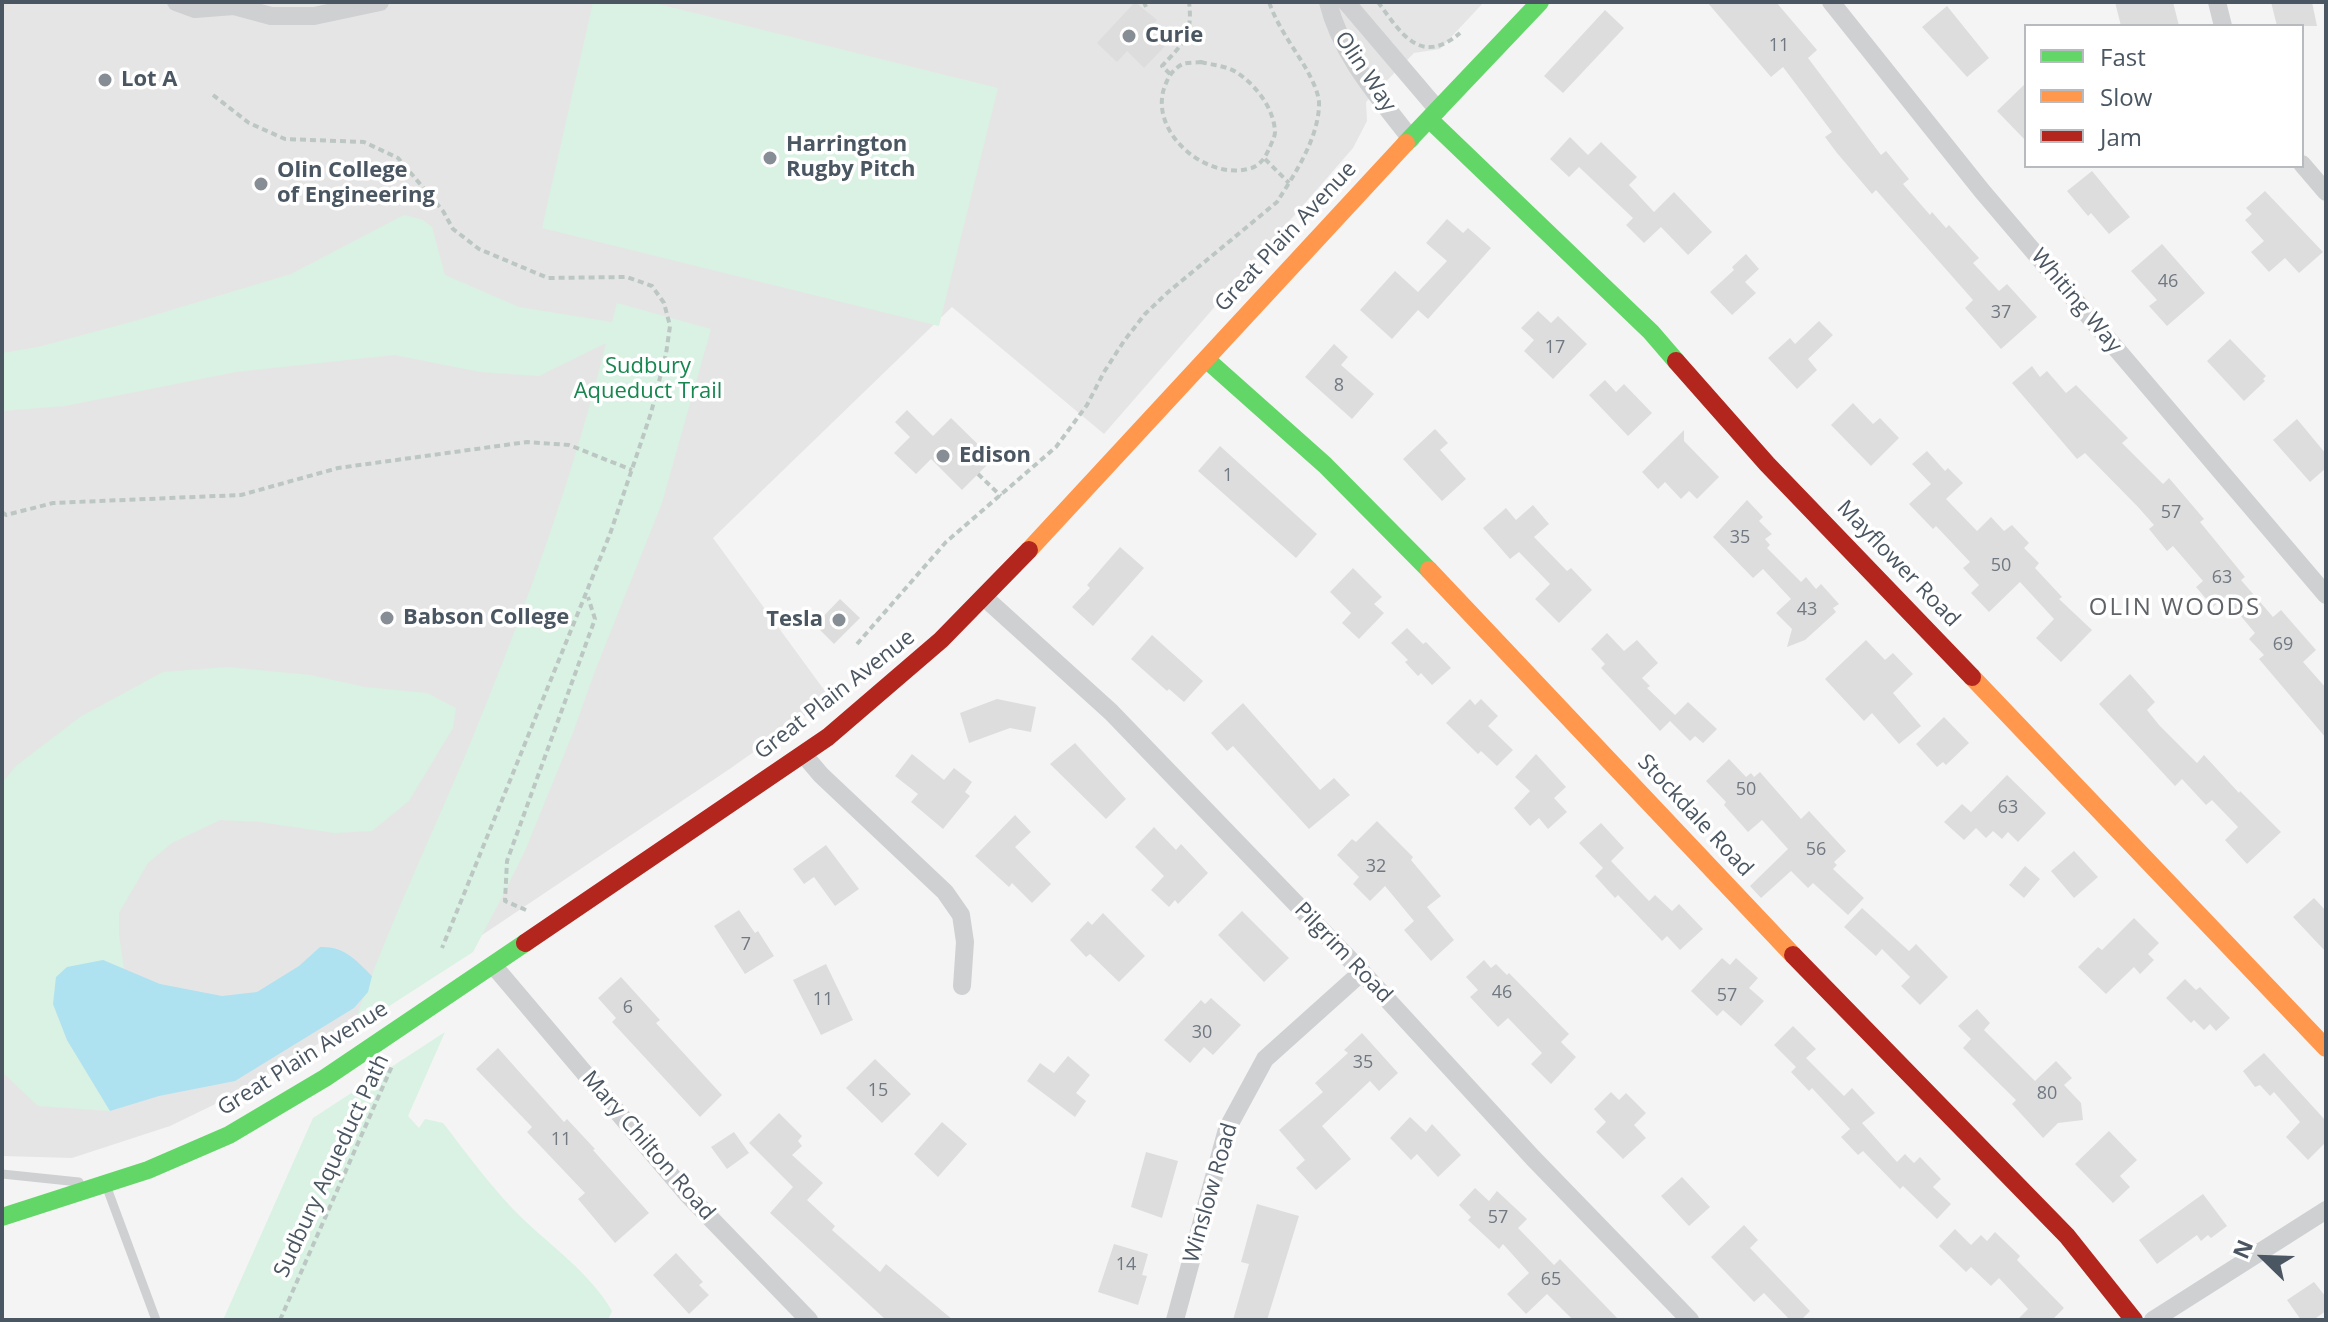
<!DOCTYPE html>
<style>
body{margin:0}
#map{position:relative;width:2328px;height:1322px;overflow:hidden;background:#f4f4f4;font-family:"Open Sans",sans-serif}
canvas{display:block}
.frame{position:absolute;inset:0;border:4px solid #4a5661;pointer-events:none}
.legend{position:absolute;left:2024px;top:24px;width:280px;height:144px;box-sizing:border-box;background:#fff;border:2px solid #b7bbc0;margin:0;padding:10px 14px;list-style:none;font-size:24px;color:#4a5661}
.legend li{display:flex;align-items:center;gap:16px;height:40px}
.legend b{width:40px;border:2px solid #b7bbc0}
.north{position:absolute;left:2224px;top:1218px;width:80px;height:80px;-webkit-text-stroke:6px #fff;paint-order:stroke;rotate:293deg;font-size:22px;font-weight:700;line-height:32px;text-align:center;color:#4a5661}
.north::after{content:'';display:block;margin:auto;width:28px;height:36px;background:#4a5661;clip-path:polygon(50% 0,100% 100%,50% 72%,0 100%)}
</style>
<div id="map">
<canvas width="2328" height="1322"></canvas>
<div class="frame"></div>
<ul class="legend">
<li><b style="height:10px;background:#63d668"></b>Fast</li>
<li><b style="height:10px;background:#ff974d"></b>Slow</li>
<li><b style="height:10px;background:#b3261e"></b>Jam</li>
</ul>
<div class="north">N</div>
</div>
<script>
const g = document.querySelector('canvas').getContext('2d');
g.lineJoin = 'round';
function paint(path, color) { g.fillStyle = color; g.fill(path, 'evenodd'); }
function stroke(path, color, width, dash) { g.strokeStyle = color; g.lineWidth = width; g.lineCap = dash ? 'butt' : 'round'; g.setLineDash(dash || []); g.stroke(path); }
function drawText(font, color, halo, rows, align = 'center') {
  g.font = font + ' "Open Sans",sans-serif'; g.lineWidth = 7; g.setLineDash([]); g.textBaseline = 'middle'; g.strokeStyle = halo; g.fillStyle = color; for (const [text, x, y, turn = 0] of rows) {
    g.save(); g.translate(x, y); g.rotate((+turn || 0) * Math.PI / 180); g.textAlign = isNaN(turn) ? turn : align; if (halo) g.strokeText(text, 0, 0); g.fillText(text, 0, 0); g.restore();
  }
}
paint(new Path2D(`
 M2,2h1482l-44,47 -26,4 -48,49 1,19 -14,27 -249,286 -152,-127 -239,231 117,160 -99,70 -392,263 -103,63 -66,32 -98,32 -70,-2z`), '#e6e5e6');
paint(new Path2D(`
 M593,2h57l348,86 -59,238 -397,-98z
 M404,215l19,5 9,7 13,48 74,32 93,15 5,-19 94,26 -49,174 -67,168 -22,62 -48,118 -27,54 -25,47 -121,78c34,-100 80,-194 120,-291 53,-129 101,-261 134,-396l-67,33 -59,-4 -86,-17 -158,17 -171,34 -63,5v-58l36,-6 100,-27 153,-46z
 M227,667l83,8 55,12 62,6 29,15 -3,20 -44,73 -37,30 -38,2 -74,-11 -40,-2 -48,23 -24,20 -29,50v21l5,35 -21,-9 -50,44 14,36 43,71 -72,-5 -36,-34v-289l14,-17 64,-49 83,-45z
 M445,1032l-37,84 11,12 6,-9 18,4c25,32 50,67 79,95 31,30 68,55 90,93l-4,9h-385l90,-202z`), '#d9f2e3');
paint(new Path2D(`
 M320,947c24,-1 36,13 52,29l-4,16 -14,16 -119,73 -76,15 -49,15 -43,-71 -14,-36 3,-27 11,-10 36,-7 57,24 62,12 35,-4 42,-26z`), '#aee2f0');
paint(new Path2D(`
 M1135,2l22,18 -9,10 17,16 -21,22 -17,-17 -10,11 -20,-19z
 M1707,2h69l41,48 -9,8 73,97 5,-4 23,28 -6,5 27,31 2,-3 14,16 3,-3 30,33 -6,5 26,28 8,-7 30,33 -36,32 -36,-41 8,-8 -97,-110 -4,4 -35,-41 -12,-16 7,-5 -49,-65 -12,10z
 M2115,2h58l6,24h-58z
 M2271,2h41l5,24h-40z
 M1947,6l42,52 -22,19 -45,-50z
 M1605,10l19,18 -61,65 -19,-17z
 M2026,83v58l-29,-30z
 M1570,137l18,18 13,-13 36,35 -8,8 25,27 20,-20 38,40 -24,23 -27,-28 -17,16 -18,-18 7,-7 -54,-51 -10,10 -19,-18z
 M2092,171l38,46 -21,17 -18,-21 -3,3 -21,-25z
 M2265,191l58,61 -24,21 -14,-15 -16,14 -18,-20 13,-11 -19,-21 7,-6 -6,-6z
 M1447,219l16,14 5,-5 23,20 -63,71 -10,-9 -26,29 -32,-29 35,-39 23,21 29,-31 -21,-18z
 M2162,244l43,49 -38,33 -18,-20 8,-6 -26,-29z
 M1746,254l13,15 -14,13 11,11 -24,22 -22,-23 24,-22 -2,-3z
 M1538,311l13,12 7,-7 29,28 -34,35 -29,-28 10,-11 -13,-12z
 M1819,321l14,14 -25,24 9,11 -20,19 -29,-31 22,-20 5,6z
 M2230,339l36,37 -3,3 2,2 -21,20 -37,-40z
 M1334,344l14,13 -7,8 33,29 -22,25 -47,-42z
 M2032,366l8,11 7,-6 19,22 10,-8 52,53 -6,5 41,41 6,-6 35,41 -4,3 45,55 -4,3 32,37 8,-7 35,40 -13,12 23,26v50l-67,-79 5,-4 -15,-16 6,-6 -30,-36 -12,10 -17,-20 7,-6 -30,-35 -6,5 -18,-22 5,-4 -16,-18 -53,-54 -8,6 -65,-76z
 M1605,380l11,12 8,-8 28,29 -24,23 -39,-41z
 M1853,403l20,21 7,-6 19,20 -28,28 -40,-41z
 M907,410l26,26 18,-18 42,41 -31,31 -31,-31 -15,15 -22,-21 16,-16 -15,-15z
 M2297,419l29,35v14l-16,14 -37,-42z
 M1435,429l13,14 -8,7 26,29 -24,22 -39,-42z
 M1684,430v11l35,36 -22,22 -8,-8 -8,8 -16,-17 -7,7 -16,-17z
 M1220,446l97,88 -21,24 -98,-87z
 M1927,451l18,20 3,-3 15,15 -17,16 31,32 14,-14 13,14 8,-6 17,18 -5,5 15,15 -4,5 27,29 -3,2 33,31 -31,32 -25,-24 18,-19 -34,-37 -31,30 -18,-19 8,-8 -16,-17 7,-6 -34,-36 -3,3 -24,-25 22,-20 -19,-20z
 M1747,500l16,17 -4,4 13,13 -7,5 5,6 -3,3 34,34 5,-5 10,12 5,-5 18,20 -6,4 3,4 -31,28 -18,7 5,-18 -16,-16 15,-14 -28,-30 -10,9 -40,-41z
 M1533,505l16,19 -15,13 33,34 4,-3 21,22 -33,33 -24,-24 15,-15 -31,-32 -9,7 -27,-31 23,-20 10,12z
 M1120,547l24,21 -51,58 -21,-19 18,-19 -3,-3z
 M1353,568l29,29 -8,7 10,9 -25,26 -17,-16 9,-10 -21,-21z
 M840,599l20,19 -26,26 -19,-19z
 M1407,628l16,16 3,-2 25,26 -19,17 -11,-12 -3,3 -13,-14 3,-2 -17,-17z
 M1607,633l17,18 13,-11 21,23 -16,15 8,8 -3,2 28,27 13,-13 29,27 -14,14 -8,-7 -5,5 -20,-20 -10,10 -59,-63 4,-4 -14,-15z
 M1152,635l51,46 -19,21 -15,-13 -2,2 -36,-32z
 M1866,640l19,20 8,-7 20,21 -20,19 28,33 -22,18 -27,-31 -8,8 -39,-42z
 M2130,674l25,28 -8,8 12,15 38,38 7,-8 35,38 1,-2 41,41 -34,32 -22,-24 13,-13 -26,-27 -6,5 -24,-26 -7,7 -76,-82z
 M997,699l39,8 -5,25 -21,-4 -41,15 -9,-30z
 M1470,699l5,6 6,-6 17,17 -10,10 25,24 -16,16 -16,-15 -3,3 -32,-31z
 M1243,703l77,87 14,-12 16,17 -41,34 -76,-83 -6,5 -16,-18z
 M1944,717l25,26 -23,22 -3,-3 -6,5 -21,-23z
 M1075,743l51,56 -20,20 -56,-55z
 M912,754l32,26 10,-12 18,14 -7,10 5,4 -27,33 -32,-27 7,-8 -23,-18z
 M1536,754l30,33 -12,11 13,14 -19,17 -9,-11 -9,8 -16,-18 16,-17 -15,-14z
 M1729,759l17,18 5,-4 3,4 6,-5 41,47 8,-8 37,40 -12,11 3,3 -4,4 31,29 -16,17 -35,-32 -5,5 -17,-17 -30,27 -11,-12 38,-37 -26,-29 -14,12 -24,-27 2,-3 -20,-21z
 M2007,775l39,38 -28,29 -10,-10 -6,7 -9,-8 -7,7 -10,-10 -12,12 -20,-18 18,-18 9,8z
 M1015,815l16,17 -16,15 36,37 -19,19 -20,-20 -3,4 -34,-31z
 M1377,821l36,36 -2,3 30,36 -14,11 27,33 -23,21 -27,-31 10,-9 -29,-35 -15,15 -17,-17 6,-7 -22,-22 15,-16 4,3z
 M1601,823l23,25 -13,13 38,40 6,-6 17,16 7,-7 24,25 -23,21 -13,-14 -5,5 -44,-46 -3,3 -20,-22 8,-8 -24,-25z
 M1154,827l22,23 5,-6 27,29 -30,31 -3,-4 -6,7 -18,-17 13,-14 -29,-29z
 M826,845l33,44 -24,17 -21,-29 -10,7 -11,-15z
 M2074,851l24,26 -24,21 -23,-27z
 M2025,866l15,13 -16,19 -15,-13z
 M2314,898l12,13v41l-33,-35z
 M1862,908l47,43 7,-7 32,33 -28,28 -19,-19 9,-9 -28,-28 -6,7 -32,-29z
 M739,910l16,23 3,-2 16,25 -29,18 -31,-48z
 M1242,911l47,47 -25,24 -46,-47z
 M1103,913l42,43 -26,26 -29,-28 -4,3 -16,-17 18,-19 4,4z
 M2134,918l25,25 -11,11 6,6 -14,14 -6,-7 -28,27 -28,-27 20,-20 4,3z
 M1722,958l8,7 6,-7 22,20 -9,10 15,13 -23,25 -18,-16 -6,6 -26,-25z
 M1484,960l7,8 5,-4 11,11 2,-2 60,61 -8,8 15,15 -25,27 -20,-20 11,-11 -34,-35 -10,9 -28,-30 8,-7 -12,-13z
 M826,964l27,56 -32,15 -28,-55z
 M621,977l39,43 -4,3 66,72 -22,22 -88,-95 4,-4 -18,-20z
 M2185,979l11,11 4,-3 30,31 -14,13 -6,-7 -6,6 -10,-10 -3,3 -25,-25z
 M1211,998l30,27 -28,30 -9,-8 -14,16 -26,-23 37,-40 4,4z
 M1977,1009l13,14 -6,7 51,51 21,-20 16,17 -8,7 17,18 2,17 -25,3 -15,15 -31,-34 4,-4 -53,-52 8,-9 -13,-13z
 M1793,1026l23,23 -10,9 38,38 8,-8 23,25 -13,10 35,39 8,-8 9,9 6,-6 21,22 -8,8 18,17 -14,15 -34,-33 -3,3 -37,-38 -5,4 -17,-18 9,-8 -38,-41 -3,3 -18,-19 5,-5 -22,-22z
 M1362,1033l36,40 -19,18 -9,-10 -48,45 29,33 -35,31 -20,-22 9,-8 -26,-30 44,-38 -8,-9 33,-30 -4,-3z
 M498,1048l66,74 3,-3 28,30 -2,1 56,63 -34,30 -37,-44 7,-6 -58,-61 5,-5 -56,-58z
 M2264,1053l62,68v21l-18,18 -22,-23 14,-15 -26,-30 -4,4 -10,-11 -5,2 -12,-16z
 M1068,1056l22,19 -14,18 10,8 -11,16 -48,-36 13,-18 14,10z
 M875,1059l36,35 -29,29 -36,-35z
 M1611,1092l8,8 7,-7 20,20 -12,12 12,13 -23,21 -27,-27 10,-10 -12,-13z
 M779,1113l23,23 -4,5 4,5 -10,9 31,28 -16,17 28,26 -3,4 48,42 6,-8 67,56h-67l-116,-107 23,-26 -44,-44z
 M1410,1117l16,15 6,-8 29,31 -23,22 -21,-23 -6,6 -21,-22z
 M942,1122l25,22 -29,33 -24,-23z
 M2109,1131l28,29 -17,16 10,11 -17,16 -38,-39z
 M734,1132l15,21 -22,16 -16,-22z
 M1146,1152l32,9 -16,57 -31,-11z
 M1682,1177l28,30 -21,19 -28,-30z
 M1475,1188l14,13 8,-10 30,28 -9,9 36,37 6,-6 59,61h-46l-26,-26 -21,20 -19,-20 22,-21 -26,-29 -4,5 -31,-29 3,-3 -12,-12z
 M2203,1194l24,32 -16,12 -3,-3 -7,6 -4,-6 -40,29 -18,-24z
 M1257,1204l42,12 -32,104h-34l16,-56 -8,-2z
 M1744,1225l14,15 -8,8 60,63 -9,9h-11l-26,-27 -10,9 -43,-45z
 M1955,1229l16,16 10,-10 6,6 8,-9 25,24 -3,4 47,48 -12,12h-35l11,-11 -29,-31 -8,8 -20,-19 -5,5 -27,-26z
 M1114,1244l34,10 -6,21 5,1 -9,29 -40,-13z
 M676,1253l27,29 -4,3 10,10 -20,19 -36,-39z
 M2314,1282l12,15v14l-13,9h-12l-14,-20z`), '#ddddde');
stroke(new Path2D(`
 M1144,2l2,5
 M1378,2c24,33 43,64 82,31
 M1201,62c11,3 26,4 35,10 19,12 38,36 39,60 0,5 -4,12 -6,17 -4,9 -10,18 -21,20 -46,11 -104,-42 -81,-88 3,-7 9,-14 16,-17 5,-2 13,-1 18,-2z
 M1170,74l-8,-8c22,-23 31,-32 27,-64
 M213,95l36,28 36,16 79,3 34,16 45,53 10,18 26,20 69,29 79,-1 25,9 12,17 6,23 -4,28 -15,59 -41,121 -168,414
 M1265,159l24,24
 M978,474l23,22
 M2,512l4,3 47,-12 188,-8 97,-27 189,-26 42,3 63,25
 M857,644l89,-102 110,-95 31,-42 17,-33 20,-31 21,-27 22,-21 110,-91c17,-27 40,-61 42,-95 1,-12 -6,-25 -11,-35 -13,-23 -30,-44 -39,-70
 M526,910l-21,-9 2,-40 88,-242 -7,-22
 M280,1320l112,-254`), '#bcc7c4', 4, [6, 4]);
stroke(new Path2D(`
 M2,1174l77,8
 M107,1188l49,132`), '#ced0d2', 9);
stroke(new Path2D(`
 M176,2l19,7 39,-3 37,10h43l66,-14
 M1328,2c13,53 50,94 83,137
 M1346,2l92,108
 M1831,2l151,189 344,404
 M2217,2l6,24
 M2302,164l24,28
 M985,598l126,114 251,260 171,186 157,162
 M804,755l17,20 124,117 16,23 4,27 -3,44
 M493,965l194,229 122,126
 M1175,1320l52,-191 38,-70 97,-87
 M2153,1320l173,-110`), '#ced0d2', 18);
stroke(new Path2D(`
 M1429,119l222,213 25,29
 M1406,143l134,-141
 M1207,360l118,105 104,105
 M2,1217l146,-47 81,-35 96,-57 200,-135`), '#63d668', 18);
stroke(new Path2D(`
 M1029,550l377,-407
 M1429,570l364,385
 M1972,677l354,371`), '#ff974d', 18);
stroke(new Path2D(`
 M1676,361l91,103 205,213
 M525,943l303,-206 113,-97 88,-90
 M1793,955l274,281 67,84`), '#b3261e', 18);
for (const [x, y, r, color] of [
 [1129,36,8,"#868d94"],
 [105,80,8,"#868d94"],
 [770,158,8,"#868d94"],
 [261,184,8,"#868d94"],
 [943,456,8,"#868d94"],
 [387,618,8,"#868d94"],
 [839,620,8,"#868d94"]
]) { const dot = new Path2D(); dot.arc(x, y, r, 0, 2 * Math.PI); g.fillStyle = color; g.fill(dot); stroke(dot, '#fff', 3); }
drawText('18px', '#707881', null, [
 ["11",1779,46],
 ["46",2168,282],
 ["37",2001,313],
 ["17",1555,348],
 ["8",1339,386],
 ["1",1228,476],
 ["57",2171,513],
 ["35",1740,538],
 ["50",2001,566],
 ["63",2222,578],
 ["43",1807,610],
 ["69",2283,645],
 ["50",1746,790],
 ["63",2008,808],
 ["56",1816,850],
 ["32",1376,867],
 ["7",746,945],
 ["46",1502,993],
 ["57",1727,996],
 ["11",823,1000],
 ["6",628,1008],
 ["30",1202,1033],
 ["35",1363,1063],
 ["15",878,1091],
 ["80",2047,1094],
 ["11",561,1140],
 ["57",1498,1218],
 ["14",1126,1265],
 ["65",1551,1280]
]);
drawText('bold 22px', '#4a5661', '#fff', [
 ["Curie",1145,36],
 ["Lot A",121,80],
 ["Harrington",786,145],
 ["Rugby Pitch",786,170],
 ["Olin College",277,171],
 ["of Engineering",277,196],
 ["Edison",959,456],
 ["Babson College",403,618],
 ["Tesla",823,620,"right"]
], 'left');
drawText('22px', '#4a5661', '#fff', [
 ["Olin Way",1365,72,56],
 ["Great Plain Avenue",1286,237,-47],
 ["Whiting Way",2076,301,50],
 ["Mayflower Road",1898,564,46],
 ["Great Plain Avenue",835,695,-38],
 ["Stockdale Road",1695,816,47],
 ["Pilgrim Road",1343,953,46],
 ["Great Plain Avenue",303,1059,-32],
 ["Mary Chilton Road",648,1146,49],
 ["Sudbury Aqueduct Path",332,1166,-65],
 ["Winslow Road",1211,1193,-74]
]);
drawText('22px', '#17864f', '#fff', [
 ["Sudbury",648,367],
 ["Aqueduct Trail",648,392]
]);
g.letterSpacing = '2px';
drawText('24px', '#5f6368', '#fff', [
 ["OLIN WOODS",2175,608]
]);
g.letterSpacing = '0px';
</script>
